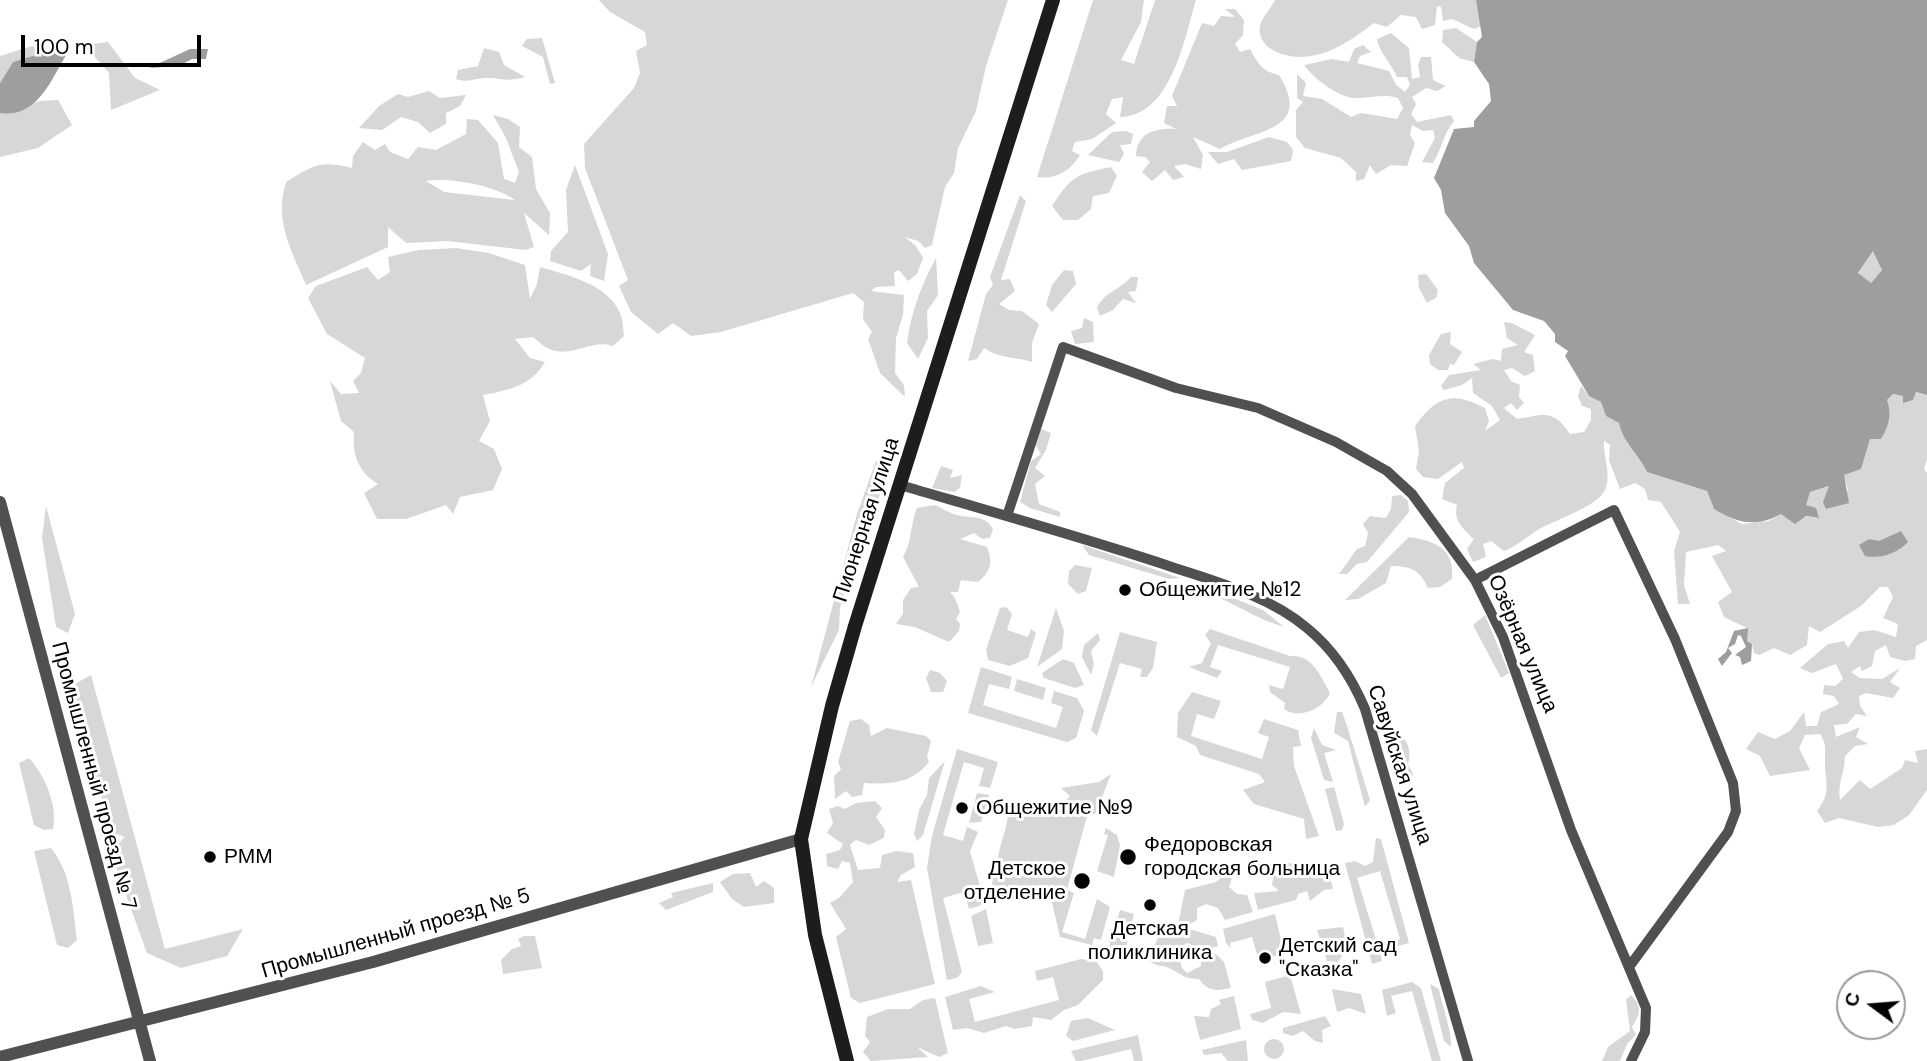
<!DOCTYPE html>
<meta charset="utf-8">
<style>
body{margin:0}
#map{position:relative;width:1927px;height:1061px;overflow:hidden;background:#fff;font-family:"DM Sans",sans-serif}
canvas{display:block}
.north{position:absolute;left:1836px;top:970px;width:70px;height:70px;box-sizing:border-box;background:#fff;border:2px solid #999;border-radius:50%;rotate:286deg;font-size:19px;font-weight:700;line-height:28px;text-align:center;color:#000}
.north::after{content:'';display:block;margin:auto;width:24px;height:32px;background:#000;clip-path:polygon(50% 0,100% 100%,50% 72%,0 100%)}
.scale{position:absolute;left:21px;top:35px;width:180px;height:32px;box-sizing:border-box;border:4px solid #000;border-top:0;padding-left:9px;font-size:21px;line-height:24px;white-space:nowrap;color:#000;-webkit-text-stroke:5px #fff;paint-order:stroke}
</style>
<div id="map">
<canvas width="1927" height="1061"></canvas>
<div class="north">С</div>
<div class="scale">100 m</div>
</div>
<script>
const g = document.querySelector('canvas').getContext('2d');
g.lineJoin = 'round';
function paint(path, color) { g.fillStyle = color; g.fill(path, 'evenodd'); }
function stroke(path, color, width, dash) { g.strokeStyle = color; g.lineWidth = width; g.lineCap = dash ? 'butt' : 'round'; g.setLineDash(dash || []); g.stroke(path); }
function drawText(font, color, halo, rows, align = 'center') {
  g.font = font + ' "DM Sans",sans-serif'; g.lineWidth = 6; g.setLineDash([]); g.textBaseline = 'middle'; g.strokeStyle = halo; g.fillStyle = color; for (const [text, x, y, turn = 0] of rows) {
    g.save(); g.translate(x, y); g.rotate((+turn || 0) * Math.PI / 180); g.textAlign = isNaN(turn) ? turn : align; if (halo) g.strokeText(text, 0, 0); g.fillText(text, 0, 0); g.restore();
  }
}
paint(new Path2D(`
 M599,0h409l-22,66 -10,45 -18,37 -4,25 -9,14 -13,58 -7,3 -7,-7 -13,-4 11,9 7,12 -6,16 -9,7 -9,-11 -5,2 1,14 -19,1 -5,4 33,4 -1,20 -7,23 -1,35 9,12 1,12 -25,-24 -12,-34 4,-7 -9,-13 1,-17 -11,-9 -132,39 -30,4 -18,-13 -15,11 -27,-22 -12,-26 9,-6 -43,-112 -1,-24 50,-56 6,-15 -4,-22 11,-6 -2,-13 -35,-20z
 M1093,0h51l-3,22 -20,38 13,4 21,-64h41c-12,40 -25,116 -76,117l3,-20 -11,2 -6,15 10,9 -24,16 -17,3 -3,9 8,4c-10,16 -24,25 -43,22z
 M1275,0h201l5,26 -7,3 -22,-10 -9,2 -2,-14 -4,-1 -2,19 -13,4 -6,-12 -15,-2 -14,12 -13,-4c-27,21 -60,43 -95,30 -8,-3 -17,-9 -19,-19 -3,-13 10,-23 15,-34z
 M1225,9h10l9,11 -1,15 -8,9 5,8 10,-3c7,14 13,23 29,26 35,57 -25,54 -59,74l-27,-12 10,18 -2,14 -16,-5 -11,2 10,11 -11,3 -8,-10 -13,11 -10,-9 8,-10 -5,-5 -9,-1c1,-24 20,-28 40,-27l-12,-6 3,-17h10l-5,-10 30,-73 12,3 7,-10 14,1z
 M1456,28l21,14 -3,20 -15,-4 -17,-16 1,-12z
 M1391,33l18,15 3,31 8,-2 -2,-12 3,-8h10l2,23 13,6 -9,5 -11,-3 -14,9 4,7 -5,10 6,8 34,-7 3,6c-11,13 -12,28 -21,42l-11,-1 13,-24 -2,-8 -10,1 -11,-6 -2,10 5,8 -8,23 -16,-1 -15,9 -6,-9 -6,14 -8,2v-9l-15,-14 -36,-10 -9,-11v-27l7,-8 -6,-4v-24l9,9 -3,13 19,3 29,18 10,-4 36,6 6,-11 -5,-10c-15,-5 -29,1 -44,0 -16,-1 -41,-20 -50,-33l28,-6 17,3 5,-13 9,-4 8,7 -11,4 -3,7 32,8 7,14 9,7 5,-7 -3,-8h-10c-5,-13 -18,-24 -20,-38z
 M542,38l13,45 -5,1 -7,-27 -21,-11 5,-7z
 M108,42l27,36 25,12 -49,20 -2,-37 -25,-28z
 M32,46l14,6 -33,10 -13,21v-27z
 M484,48l15,4 5,13 21,12c-20,6 -23,0 -41,1 -11,1 -17,5 -28,1l2,-9 20,-4z
 M429,91l11,7 26,-3 -6,11 -14,7v11l-16,9 -12,-11 -17,-5 -19,13 -23,-2 20,-22 19,-12 10,3z
 M58,100l14,25 -34,23 -38,9v-44l11,1 28,-13z
 M493,115l15,4 12,8 -1,20 13,10 4,32 14,24 -1,22 -25,-22 10,34 -8,3 -79,-9 -41,2 -18,-16v20l-82,38c-15,-36 -32,-64 -20,-103 28,-17 34,-22 66,-14l1,-12 10,-14 12,8 10,-6 5,8 18,7 10,-12 18,3 30,-16 1,-15 11,1 20,23 6,36 11,4 4,-11 -13,-34zM426,181c24,-4 68,4 89,19l-71,-8z
 M1126,131l7,3 -2,10 -11,1 4,9 -5,8 -31,-7 24,-23z
 M1269,137l18,5 6,8 -2,11 -49,9 -8,-11 -16,5 -10,-12h19z
 M575,165l33,89 -4,27 -14,-5 1,-12 -10,7 -31,-10 1,-10 17,-19 -2,-42z
 M1111,167l6,9 -8,17 -16,3 -2,13 -13,11h-15l-11,-14c20,-30 24,-32 59,-39z
 M1020,195l6,6 -25,79 9,-1 5,12 -16,13 10,6 13,1 17,13 -7,19v19c-16,-5 -35,-4 -48,-14l-7,11 -9,2 18,-67 7,-9 -3,-8z
 M456,248l33,5 36,12 5,34 7,-15 3,-17c27,8 68,17 80,46 3,6 3,16 4,23l-11,10c-20,-7 -40,11 -61,4 -6,-1 -14,-9 -19,-13l-18,2 15,19 15,4c-14,24 -36,28 -62,33l7,26 -11,20 15,8 8,20 -9,21 -33,7 -7,17 -7,-9 -40,14h-29l-13,-26 14,-9c-20,-12 -26,-30 -24,-52l-13,-11 -11,-40 11,13 18,-1 -6,-12 8,-8 4,-15 -38,-24 -19,-36 8,-12 51,-19 11,13 12,-8 -2,-15 31,-7z
 M1873,250l7,9 2,11 -11,13 -13,-9z
 M936,258l2,37 -11,16 1,27 -10,21 -11,-16c4,-30 14,-58 29,-85z
 M1064,270l9,1 3,13 -24,28 -6,-7 6,-20z
 M1426,274l12,16 -2,8 -9,5 -8,-15 -1,-13z
 M1131,277h7l-2,14 -8,1 8,11 -13,-4 -10,11 -13,6 -3,-8c7,-16 23,-18 34,-31z
 M1084,318l9,4 1,20 -19,2 -4,-13 11,-3z
 M1504,322l8,1 23,12 -11,17 9,3 2,16 -10,5 -13,-8 -8,2 7,11 9,4 -1,12 5,6 -7,7 -6,-7 -7,5 13,11c29,-5 36,-10 53,15l14,-2 7,-12v-11l-9,-3 -4,-10 3,-10 8,10 12,6 5,14 13,7c4,20 19,31 28,49l60,19 7,18 28,15 27,-3 12,-7 37,4 -13,-12 5,-14 20,-6 -4,23 9,-3 13,-16 -5,-15 20,-17 7,-19h11c7,-13 11,-24 5,-38l7,-7 10,2v6l12,-10 12,3v64l-3,10 3,4v167l-11,6 -1,13 -10,2 -15,-4 -4,-12 -11,6 -3,15 -10,5 -2,-5 -9,6 9,6 22,1 18,-11 -10,14 10,6 -7,10 -27,-5 -7,3 1,10 7,10 -11,-2 -9,10 -13,1 2,12 24,-10 -4,10 12,7 -13,2 -10,10c0,16 -8,28 -5,44l20,-20 10,9 32,-21 3,-8 13,3 -3,-12 12,-2v41l-18,25 -15,10 -16,2 -39,-9 -14,5 -8,-12c15,-18 8,-29 8,-49 0,-13 2,-17 -5,-28l-15,1 -6,13 11,22 -40,6 -10,-20 -14,-7 12,-17 17,7 15,-8 14,-19 2,14h11l4,-14 18,-8 -5,-8 -11,-2 1,-9 11,1 8,-7 -7,-15 -24,9 -12,-5 28,-24 16,-3 4,7 11,-16 15,-2 22,7 2,-13 -15,-6 10,-21 -5,-10h-8l-19,19 -41,26 -11,-6 -2,19 -17,10 -16,-7 -15,7 -5,-2 -2,-9 -5,-3v-13l-23,-11 -6,-15 14,-10 -20,-36 14,-5 -8,-6 -32,7 -2,33 6,19h-12l-4,-53 6,-19 -19,-30 -13,-2 -3,-11 -10,-6 -15,6 -11,-29 1,-15 -6,-4c-1,15 8,35 1,49 -9,18 -52,30 -69,41 -11,7 -19,15 -32,20l-13,-10 -8,3 3,13 -13,5 -6,-13 7,-10c-11,-10 -21,-19 -17,-34l-15,-6 3,-16 19,-15 -2,-6 -24,17 -15,-2 -7,-8 3,-18 -4,-25c22,-30 37,-35 70,-18l4,13 -4,10 15,-11 -8,-14 -19,-13 -1,-15 -10,7 -18,5 -3,-4 8,-11 32,-5 -8,-6 20,-5 8,2 1,-12 16,-4 -11,-7z
 M1451,332l-1,12 12,8 -8,13 -4,-1 -2,6h-10l-8,-6 -1,-9 12,-21z
 M1041,429l10,4 -5,17 -11,18 10,8 -10,8 4,20 21,8v5l-30,-9 -10,-6 11,-41 10,-7 -5,-8z
 M890,459l-18,63 -18,36 -14,50 -1,22 -28,57 46,-173 19,-53z
 M941,466l12,4 -3,8 12,-3 -2,12 -5,5 -23,-4z
 M1401,495l7,6 1,11 -42,50 -10,2 -10,10h-8l18,-25 8,-3 3,-13 -5,-9 7,-8 16,2 5,-9 1,-13z
 M935,505c7,3 14,8 22,10 14,4 28,-1 36,14l-3,9 -8,1 -8,-6 -14,6 27,8c6,16 4,24 -9,35l-17,-2 -3,12h-8l5,6 5,14 -4,7 4,5 -1,7 -10,11 -34,-15 -19,-3 7,-10v-14l8,-12 8,-1 -16,-30c9,-15 7,-32 14,-49z
 M46,506l29,108 -7,19 -12,-6 -14,-89z
 M1409,537c27,4 46,12 43,42l-12,8 -12,1c-8,-18 -17,-22 -37,-22l-5,17 -28,16 -13,1z
 M1082,545l98,33 -11,1 -80,-24z
 M1075,565l17,3 -6,23 -8,3 -10,-10 1,-13z
 M1216,591l47,19 21,17 -20,-7 -54,-27z
 M1006,607l6,7 -5,16 21,7 3,-8 5,4 -8,25 -18,8 -22,-6 -2,-10 14,-42z
 M1056,608l8,23 -2,18 -25,18z
 M1485,615l24,58 -8,5 -28,-53z
 M1210,629l80,27c23,-1 30,19 40,37 -7,16 -31,27 -46,16l1,-6 -15,-11 -1,-7 14,4 7,-22 -72,-22 -8,22 12,4 -5,7 -28,-11 13,-4 9,-20 -6,-8z
 M1120,632l37,10 -4,26 -6,9h-7l2,-8 -22,-6 -23,73 -6,-6z
 M1098,633l2,7 -9,11 3,13 -3,11 -9,-18 2,-12z
 M1063,659l11,4 10,22 -9,3 -31,-10 -2,-5z
 M981,667l31,10 -3,12 -20,-5 -6,21 73,23 7,-21 -12,-4 3,-12 23,7 7,13 -8,27 -9,4 -99,-29z
 M930,670l10,3 7,8 -4,11h-12l-5,-14z
 M91,675l74,274 78,-20 -16,27 -46,12 -34,-15 -37,-102 15,-14 -14,-5 -40,-146z
 M1017,679l29,9 -3,12 -29,-9z
 M1192,692l29,9 -7,18 -17,-5 -6,22 71,23 7,-22 -11,-4 6,-14 34,11 3,16 -8,1 1,19 25,70 -13,3 -2,-20 -50,-15 -11,-14 22,-8 -6,-8 -59,-19 -4,-9 -19,-9 1,-24z
 M1337,712h5l4,11 24,77 -5,7 -17,-66 -14,-8z
 M861,719l8,6 2,11 16,-8 39,8 5,5 -4,16 2,5c-16,21 -40,23 -65,21l-2,12 -10,2 -6,-6 -11,8 -1,-23 7,-7 -3,-7 12,-41z
 M1380,721c17,8 35,21 28,43l5,10 -8,10h-8z
 M1314,728l8,17 14,5 -12,3 9,29 -9,-2 -13,-42z
 M957,749l41,13 -8,26 -11,-2 5,-18 -20,-6 -21,73 20,6 4,-14 11,5 -8,19 15,53 -16,5 -5,-17 -21,6 19,74 -5,6 -10,2 -20,-112 5,-32z
 M29,758c16,18 29,47 24,71l-9,1 -10,-5 -15,-62z
 M945,761l-22,74 -6,6 -3,-7 5,-24 8,-15 2,-17z
 M1111,774l-15,39 -9,3 -20,74 7,3 -12,39 23,7 12,-40 13,8 -9,33 -7,-2 -2,7 -32,-8 -9,-39 -10,-6 -28,6 -19,-9 -3,-9 7,-8c-3,-22 10,-39 10,-61l10,2 5,-8 20,5 16,-1 11,-13 -9,-8 38,-6z
 M1334,787l10,37 -2,6 -6,1 -11,-42z
 M977,793l12,2 -8,27 -12,1z
 M875,801l7,7 -6,9 9,13 -1,8 -15,7 -13,-5 -6,5 8,25 22,-2 2,-13 14,-4 17,2 2,14 -14,8 -4,7 14,-2 24,104 -75,19 -9,-5 -15,-61 10,-8 -16,-26 9,-5 14,-16 -3,-19 -8,-2 -4,8 -11,-3 -1,-12 14,-4 3,-6 -16,-11 6,-10 -4,-14 9,-3 7,3 11,-6z
 M1106,828l11,7 3,10 -6,32 -17,-6 11,-36 -4,-1z
 M1376,838l5,1 28,104 -29,8 2,10 -10,3 -27,-101 10,-2 10,5 8,-4zM1380,871l20,68 -22,7 -21,-68z
 M51,848c21,26 22,61 26,92l-9,8 -11,-3 -23,-94z
 M1302,863l28,14 3,12 -9,1 -14,11 -3,-10 -9,3 -2,6 -38,10 -4,-17 25,-2 -7,-6 2,-11 -13,-10z
 M1231,869l2,5 -4,13 8,7 10,1 6,17 -28,8 -7,-12 -12,-4 -9,4v12l-9,5 1,4 27,8 2,9 -12,4 -19,-7 -10,8 5,17 5,5 14,-7v-7l15,-5 8,8 7,26c-14,3 -23,4 -32,-9 -14,0 -17,-4 -28,-10 -8,-5 -15,-1 -22,-9l13,-33 8,7 7,-4 8,-40 31,-8z
 M750,873l6,14 8,-6 10,7v15l-30,4 -12,-8 -12,-17 13,-8z
 M713,883v9l-47,18 -7,-7 14,-6 -2,-4z
 M986,909l7,34 -15,3 -7,-30z
 M1120,910l14,4 -10,42 -16,-6z
 M1275,914l9,39 -25,8 -7,-24 -22,6 1,5 -5,-5 -3,-14z
 M1343,927l5,20 -10,15 -11,-1 -10,-31z
 M524,936h11l7,32 -39,6 -2,-14 11,-11 9,-3 -3,-7z
 M1081,959l15,2 7,10v9l-25,25 -14,5 -13,10 -18,-3 -1,9 -17,3 -9,-3 -22,7 -17,-5 -14,2 -8,-33 36,-11 14,6 -26,7 6,23 84,-22 -6,-23 -16,4 -2,-10z
 M1290,975l11,39 -18,-2 -20,11 -11,-3 -2,-6 21,-6 -6,-26z
 M1412,982l9,6 20,73h-9l-20,-70 -21,5 5,17 -9,3 -5,-26z
 M1430,984l9,5c3,18 13,41 12,58l-7,-6z
 M1332,989l29,5 5,20 -17,-6 -12,4z
 M1631,995c12,12 9,19 1,32l4,8 -9,9 -7,17h-18l6,-14 22,-16 -4,-31z
 M1234,996l7,33 -41,11 -6,-24 15,1 2,-8 10,-5 -2,-4z
 M935,998l13,55 -9,4 -22,-10 11,10 -57,4 -8,-9 7,-10 -5,-6 2,-19 21,-8h22l13,-9z
 M1325,1016l6,10 -9,4 1,13 -8,-2 -12,-10 -10,5 -10,-3v-5z
 M1088,1018l27,12 -42,11 -7,-5 5,-15z
 M1138,1035l5,26h-9l-3,-12 -50,12h-5l-5,-10z
 M1264 1049a10 10 0 1 1 20 0a10 10 0 1 1-20 0Z
 M1246,1040l2,21h-20l-7,-8 -17,2 -2,-5z`), '#d7d7d7');
paint(new Path2D(`
 M1476,0h451v395l-11,-3 -3,8 -10,3v-7l-10,-2 -6,6c5,15 2,26 -6,39h-11l-9,30 -17,6 5,28 -23,6 -3,-7 6,-16 -19,6 -4,13 10,3 3,10 -13,-2 -11,8 -14,-10c-25,14 -44,9 -67,-5l-7,-18 -60,-19c-9,-19 -24,-29 -28,-49l-13,-7 -5,-14 -12,-6 -24,-40 3,-5 -13,-9v-8l-11,-13 -31,-11 -39,-47 -5,-17 -24,-33 -4,-23 -7,-12 20,-49 20,-2v-6l17,-20 -2,-17 -15,-22 3,-20 5,-5zM1873,251l9,19 -11,13 -13,-10z
 M190,49h18l-2,10h-14l-13,7 -30,2z
 M46,52l20,3c-15,26 -30,64 -66,58v-30l13,-21z
 M1901,531l7,11c-12,12 -27,17 -43,14l-6,-11 10,-6 10,2z
 M1748,628l-1,13 5,3 -1,17 -9,4 -2,-8 -5,-2 11,-8 -5,-11 -3,-1 -3,9 -7,4 4,5 -10,13 -4,-7 8,-7 8,-21z`), '#9e9e9e');
stroke(new Path2D(`
 M900,485c89,26 178,51 266,80 47,16 102,30 141,63 27,22 45,50 58,81l103,352
 M1007,516l56,-169 113,41 82,20 78,34 51,29 25,23 63,86 28,57 68,193 75,178 -1,24 -14,29
 M1475,580l139,-70 61,129 58,144 3,28 -8,21 -99,135`), '#505050', 10);
stroke(new Path2D(`
 M0,502l150,559
 M0,1057l373,-95 428,-123`), '#505050', 12);
stroke(new Path2D(`
 M847,1061l-32,-126 -14,-96 31,-133 23,-80 198,-626`), '#1d1d1d', 14);
for (const [x, y, r, color] of [
 [1125,590,7,"#000"],
 [962,808,7,"#000"],
 [210,857,7,"#000"],
 [1128,857,9,"#000"],
 [1082,881,9,"#000"],
 [1150,905,7,"#000"],
 [1265,958,7,"#000"]
]) { const dot = new Path2D(); dot.arc(x, y, r, 0, 2 * Math.PI); g.fillStyle = color; g.fill(dot); stroke(dot, '#fff', 2.5); }
drawText('21px', '#000', '#fff', [
 ["Пионерная улица",867,520,-72],
 ["Озёрная улица",1522,644,67],
 ["Савуйская улица",1399,765,72],
 ["Промышленный проезд № 7",93,776,75],
 ["Промышленный проезд № 5",396,934,-16]
]);
drawText('21px', '#000', '#fff', [
 ["Общежитие №12",1139,590],
 ["Общежитие №9",976,808],
 ["Федоровская",1144,845],
 ["городская больница",1144,869],
 ["РММ",224,857],
 ["Детское",1066,869,"right"],
 ["отделение",1066,893,"right"],
 ["Детская",1150,929,"center"],
 ["поликлиника",1150,953,"center"],
 ["Детский сад",1279,946],
 ["\"Сказка\"",1279,970]
], 'left');
</script>
